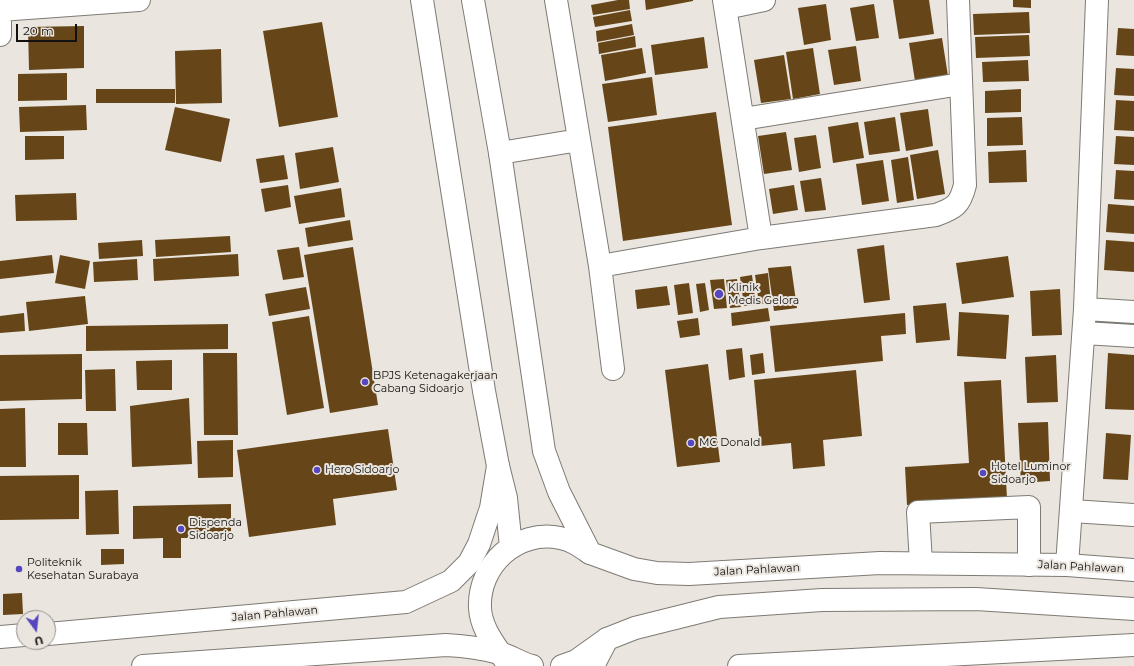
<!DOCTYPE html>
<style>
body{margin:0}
#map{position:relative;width:1134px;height:666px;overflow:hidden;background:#eae5de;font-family:Montserrat,sans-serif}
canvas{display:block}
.north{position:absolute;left:16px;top:610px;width:40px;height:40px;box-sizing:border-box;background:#eae5de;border:1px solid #94908b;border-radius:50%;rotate:165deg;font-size:11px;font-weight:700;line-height:16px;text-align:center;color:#13110f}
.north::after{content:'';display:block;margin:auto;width:14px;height:18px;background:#5647bf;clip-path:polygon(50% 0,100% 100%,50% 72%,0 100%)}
.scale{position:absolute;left:16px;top:24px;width:61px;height:18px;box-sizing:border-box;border:2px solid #13110f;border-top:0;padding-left:5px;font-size:12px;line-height:14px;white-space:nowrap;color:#13110f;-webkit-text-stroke:3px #eae5de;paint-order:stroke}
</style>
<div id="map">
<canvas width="1134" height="666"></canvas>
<div class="north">U</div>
<div class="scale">20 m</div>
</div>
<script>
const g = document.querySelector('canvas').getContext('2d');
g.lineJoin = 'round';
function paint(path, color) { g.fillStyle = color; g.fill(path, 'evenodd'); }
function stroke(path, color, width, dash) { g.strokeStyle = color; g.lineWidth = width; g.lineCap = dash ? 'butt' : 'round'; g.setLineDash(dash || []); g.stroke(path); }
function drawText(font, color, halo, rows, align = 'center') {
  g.font = font + ' Montserrat,sans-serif'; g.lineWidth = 4; g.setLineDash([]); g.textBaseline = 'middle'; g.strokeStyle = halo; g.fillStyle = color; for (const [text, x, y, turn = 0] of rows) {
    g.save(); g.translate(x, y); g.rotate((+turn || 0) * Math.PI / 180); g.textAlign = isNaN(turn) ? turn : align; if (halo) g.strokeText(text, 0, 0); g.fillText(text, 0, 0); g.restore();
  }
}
paint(new Path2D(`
 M618,0h11l1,9 -37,6 -2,-10z
 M645,0h48v1l-47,9z
 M893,0h36l5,34 -35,5z
 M1013,0h18v8l-18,-1z
 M826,4l5,36 -27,5 -6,-37z
 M874,4l5,34 -23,3 -6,-33z
 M630,10l2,11 -37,6 -2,-10z
 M1029,12l1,21 -56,2 -1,-21z
 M322,22l16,95 -59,10 -16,-96z
 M632,24l2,11 -37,7 -1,-11z
 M84,26v42l-55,2 -1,-43z
 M1118,28l16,1v27l-18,-1z
 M1029,35l1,21 -54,2 -1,-21z
 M635,36l1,11 -37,7 -1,-11z
 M704,37l4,31 -53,7 -4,-30z
 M942,38l6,38 -33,5 -6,-38z
 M856,46l5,35 -27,4 -6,-35z
 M642,48l4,25 -41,8 -4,-26z
 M813,48l7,46 -27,5 -7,-47z
 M221,49l1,54 -46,1 -1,-53z
 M784,55l7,44 -30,4 -7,-43z
 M1028,60l1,21 -46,1 -1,-20z
 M1116,68l18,1v27l-20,-1z
 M67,73v27l-49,1v-27z
 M652,77l5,38 -49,7 -6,-38z
 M96,89h79v14h-79z
 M1021,89v23l-36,1v-22z
 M1116,100l18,1v30l-20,-1z
 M86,105l1,25 -67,2 -1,-25z
 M175,107l55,12 -9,43 -56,-12z
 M928,109l5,37 -27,5 -6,-38z
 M716,112l16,113 -109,16 -15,-114z
 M895,117l5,34 -31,4 -5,-33z
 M1022,117l1,28 -36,1v-28z
 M858,122l6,36 -31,5 -5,-36z
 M786,132l6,38 -28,4 -6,-38z
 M816,135l5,33 -22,4 -5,-34z
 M25,136h39v23l-39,1z
 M1116,136l18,1v28l-20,-1z
 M333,147l6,35 -39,7 -5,-36z
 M938,150l7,44 -28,5 -7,-44z
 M1026,150l1,32 -38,1 -1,-31z
 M284,155l4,24 -28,4 -4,-24z
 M908,157l6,43 -17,3 -6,-43z
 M883,160l6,41 -27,4 -6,-41z
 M1116,170l18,1v29l-20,-1z
 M821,178l5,32 -21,2 -5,-31z
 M288,185l3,22 -26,5 -4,-23z
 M794,185l4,25 -25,4 -4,-25z
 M341,188l4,29 -46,7 -5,-28z
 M76,193l1,27 -61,1 -1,-26z
 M1108,204l26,2v28l-28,-2z
 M350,220l3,20 -45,7 -3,-19z
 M230,236l1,16 -75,5 -1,-17z
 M142,240l1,16 -44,3 -1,-16z
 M1106,240l28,2v30l-30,-2z
 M884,245l6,55 -26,3 -7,-54z
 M299,247l5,30 -21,3 -6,-30z
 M353,247l25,158 -48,8 -26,-158z
 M238,254l1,22 -85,5 -1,-22z
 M52,255l2,18 -54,6v-18z
 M60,255l30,6 -5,28 -30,-6z
 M1008,256l6,41 -52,7 -6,-41z
 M137,259l1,21 -44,2 -1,-20z
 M791,266l6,42 -23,3 -6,-43z
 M768,273l3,30 -12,1 -4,-29z
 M752,275l4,30 -12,1 -4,-29z
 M724,279l3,29 -13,1 -4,-29z
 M737,279l4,28 -11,1 -4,-28z
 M689,283l4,30 -15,2 -4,-30z
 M705,283l4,27 -9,2 -4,-28z
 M667,286l3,19 -33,4 -2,-19z
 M306,287l4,22 -41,7 -4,-22z
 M1060,289l2,46 -30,1 -2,-45z
 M85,296l3,28 -59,7 -3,-29z
 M946,303l4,37 -34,3 -3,-37z
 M768,308l2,13 -38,5 -1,-13z
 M959,312l50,3 -3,44 -49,-3z
 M24,313l1,18 -25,2v-17z
 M905,313l1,21 -25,2 2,25 -108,11 -5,-46z
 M309,316l15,92 -37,7 -15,-93z
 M698,318l2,17 -20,3 -3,-17z
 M228,324v25l-142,2v-25z
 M742,348l3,29 -16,3 -3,-30z
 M203,353h34l1,82h-34z
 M763,353l2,20 -13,2 -2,-20z
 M1108,353l26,2v55l-29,-1z
 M82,354v45l-82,2v-46z
 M1056,355l2,47 -31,1 -2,-46z
 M172,360v30h-35l-1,-29z
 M708,364l12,98 -43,5 -12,-97z
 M115,369l1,42h-30l-1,-41z
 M856,370l6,66 -39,4 2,26 -32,3 -2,-26 -31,3 -6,-66z
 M1001,380l6,119 -100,6 -2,-38 64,-4 -5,-81z
 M189,398l3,66 -60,3 -2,-61z
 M25,408l1,59h-26v-58z
 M1048,422l2,59 -29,2 -3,-60z
 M58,423h29l1,32h-30z
 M388,429l9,61 -64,9 3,26 -87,12 -12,-87z
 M1106,433l25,2 -3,45 -25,-1z
 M233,440v37l-35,1 -1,-37z
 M79,475v44l-79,1v-44z
 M118,490l1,44 -33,1 -1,-44z
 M231,504v34h-50v20h-18v-20l-30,1v-33z
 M101,549h23v15l-23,1z
 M22,593l1,21 -20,1v-21z`), '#664618');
const street = new Path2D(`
 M556,0l44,266 13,103
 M724,0l37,238
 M726,8l38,-8
 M0,10l139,-10
 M0,35v-35
 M743,119l218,-35
 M500,153l79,-13
 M600,266l161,-28 175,-23c19,-7 24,-10 29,-30l-7,-185
 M1085,309l49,3
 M1084,333l50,3
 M1072,511l62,4
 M921,563l-3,-51 111,-5v58
 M1067,565l18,-256 12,-309`);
const secondary = new Path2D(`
 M498,466l8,32 5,49
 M508,665c-11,-18 -27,-35 -28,-57 -2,-43 37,-79 80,-70 12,2 20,8 30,15
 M593,666l14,-27`);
const primary = new Path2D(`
 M473,0l27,153 44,298 15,41 31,61 44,16 23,4 32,1 191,-11 187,2 67,5
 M48,634l358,-32 45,-21 18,-18 10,-19 12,-36 7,-42 -14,-75 -62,-391
 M0,637l24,-2
 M143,666l303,-21c18,1 36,3 53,8 12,3 21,10 33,13
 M562,666l14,-5 31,-22 28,-11 84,-21 103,-7 154,-1 158,10
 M739,666l395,-21`);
stroke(street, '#7e7a74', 24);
stroke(secondary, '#7e7a74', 24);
stroke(primary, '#7e7a74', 24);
stroke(street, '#fff', 22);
stroke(secondary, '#fff', 22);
stroke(primary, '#fff', 22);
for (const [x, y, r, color] of [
 [719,294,5,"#5647bf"],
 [365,382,4,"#5647bf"],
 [691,443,4,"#5647bf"],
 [317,470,4,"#5647bf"],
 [983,473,4,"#5647bf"],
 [181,529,4,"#5647bf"],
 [19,569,4,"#5647bf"]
]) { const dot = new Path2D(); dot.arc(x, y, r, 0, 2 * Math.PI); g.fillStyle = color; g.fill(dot); stroke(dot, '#eae5de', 1.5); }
drawText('11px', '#13110f', '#eae5de', [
 ["Klinik",728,288],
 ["Medis Gelora",728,301],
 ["BPJS Ketenagakerjaan",373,376],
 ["Cabang Sidoarjo",373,389],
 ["MC Donald",699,443],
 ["Hotel Luminor",991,467],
 ["Sidoarjo",991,480],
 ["Hero Sidoarjo",325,470],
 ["Dispenda",189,523],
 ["Sidoarjo",189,536],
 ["Politeknik",27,563],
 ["Kesehatan Surabaya",27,576]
], 'left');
drawText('11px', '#13110f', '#eae5de', [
 ["Jalan Pahlawan",1081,567,3],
 ["Jalan Pahlawan",757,570,-3],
 ["Jalan Pahlawan",275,614,-5]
]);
</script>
